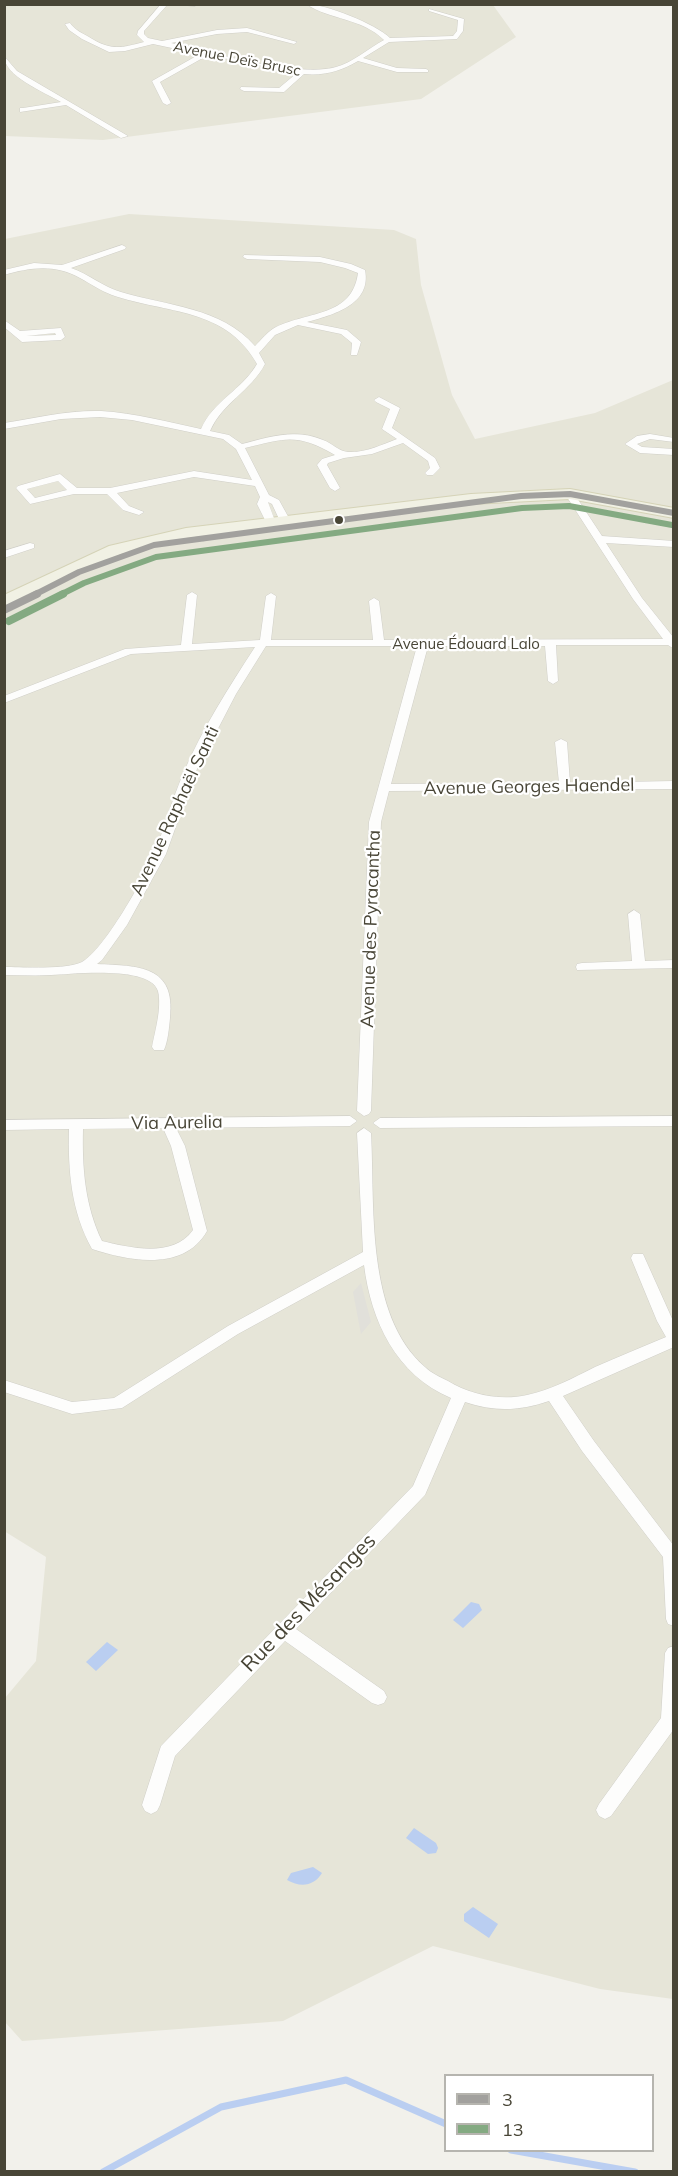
<!DOCTYPE html>
<meta charset="utf-8">
<style>
body{margin:0}
#map{position:relative;width:678px;height:2176px;overflow:hidden;background:#f2f1eb;font-family:Mulish,sans-serif}
canvas{display:block}
.frame{position:absolute;inset:0;border:6px solid #484536;pointer-events:none}
.legend{position:absolute;left:444px;top:2074px;width:210px;height:78px;box-sizing:border-box;background:#fff;border:2px solid #b6b5af;margin:0;padding:8px 10px;list-style:none;font-size:18px;color:#484536}
.legend li{display:flex;align-items:center;gap:12px;height:30px}
.legend b{width:30px;border:2px solid #b6b5af}
</style>
<div id="map">
<canvas width="678" height="2176"></canvas>
<div class="frame"></div>
<ul class="legend">
<li><b style="height:8px;background:#a2a19e"></b>3</li>
<li><b style="height:8px;background:#84aa82"></b>13</li>
</ul>
</div>
<script>
const g = document.querySelector('canvas').getContext('2d');
g.lineJoin = 'round';
function paint(path, color) { g.fillStyle = color; g.fill(path, 'evenodd'); }
function stroke(path, color, width, dash) { g.strokeStyle = color; g.lineWidth = width; g.lineCap = dash ? 'butt' : 'round'; g.setLineDash(dash || []); g.stroke(path); }
function drawText(font, color, halo, rows, align = 'center') {
  g.font = font + ' Mulish,sans-serif'; g.lineWidth = 4.5; g.setLineDash([]); g.textBaseline = 'middle'; g.strokeStyle = halo; g.fillStyle = color; for (const [text, x, y, turn = 0] of rows) {
    g.save(); g.translate(x, y); g.rotate((+turn || 0) * Math.PI / 180); g.textAlign = isNaN(turn) ? turn : align; if (halo) g.strokeText(text, 0, 0); g.fillText(text, 0, 0); g.restore();
  }
}
paint(new Path2D(`
 M5,5h488l23,32 -95,62 -318,41 -98,-4z
 M129,214l265,16 22,9 5,46 31,110 23,44 120,-26 78,-33v1619l-73,-10 -167,-43 -150,75 -261,20 -17,-19v-324l31,-37 10,-104 -42,-26 1,-1292z`), '#e6e5d8');
paint(new Path2D(`
 M361,1283l10,39 -10,12 -8,-42z`), '#e1e0da');
paint(new Path2D(`
 M471,1602l8,2 3,6 -19,18 -10,-8z
 M107,1642l11,8 -22,21 -10,-9z
 M414,1828l22,15 2,5 -2,5 -8,1 -22,-16z
 M313,1867l9,6c-8,13 -21,15 -35,7l4,-7z
 M473,1907l25,17 -9,14 -25,-17v-7z`), '#bacef1');
stroke(new Path2D(`
 M511,2150l124,22
 M103,2172l118,-65 125,-27 100,44`), '#bacef1', 7);
const street = new Path2D(`
 M161,4h7l-24,27v3l4,4 14,3 55,-11 30,-2 50,14 -3,2 -47,-12 -30,2 -46,9c40,9 128,35 165,24 16,-4 33,-19 48,-27 -22,-22 -54,-20 -78,-36 19,0 70,20 84,34l63,-2 4,-5 1,-11 -29,-9v-2l35,10 -1,12 -6,8 -68,3 -26,16 34,10 29,1 2,1v2h-31l-39,-11c-17,10 -34,15 -54,13l-20,18 -40,-1 -4,-2 1,-2 38,1 18,-15 -89,-18 -48,27 11,21 -4,2 -4,-2 -11,-22 48,-27 -47,-10 -28,7 -16,1 -27,-13 -13,-9 -4,-6 5,-1c5,7 12,10 19,14 22,14 32,11 55,5l-7,-7 1,-4z
 M173,4h25l-3,2z
 M4,56l13,15 111,65 -7,2 -55,-33 -46,7v-4h3l38,-6c-17,-10 -57,-26 -57,-46z
 M122,245l4,2 -1,2 -54,19c18,6 32,19 50,24 46,14 100,15 134,54 7,-7 13,-15 21,-19 33,-16 76,-10 82,-54l-13,-5 -25,-6 -73,-3 -4,-2 1,-2 76,2 31,7 14,6c7,35 -33,45 -58,52l40,8 14,12 -4,13h-6l1,-12 -11,-9 -43,-9 -23,10 -16,18 6,11c-14,27 -43,39 -55,67l19,4 13,9c26,-7 54,-16 81,-4 9,3 15,11 25,12 17,1 33,-7 49,-13l-15,-10 8,-20 -14,-7 -2,-2 5,-3 21,11 -8,20 43,30 5,10 -7,7h-6l-2,-2 5,-5 -2,-7 -25,-18 -31,11 -28,4 -16,5 -1,2 13,23 -5,3 -5,-3 -13,-23 5,-6 13,-4c-38,-22 -49,-17 -90,-7l24,47 10,5 11,20 -17,8 -7,-6 -9,-18 3,-7 -5,-11 -61,-9 -77,16 12,13 15,6 -5,3 -16,-5 -16,-16h-33l-44,10 -14,-16 2,-2 42,-12 17,14h33l84,-17 58,9 -16,-31 -13,-10 -91,-19 -32,-3 -39,2 -57,10v-6c32,-5 64,-13 97,-12 34,2 67,11 100,18 12,-28 41,-39 56,-65 -32,-57 -90,-50 -145,-69 -11,-4 -21,-11 -32,-17 -25,-14 -49,-11 -76,-3v-5l30,-7 28,2zM58,481l9,9 -32,8 -8,-9zM268,502l4,2 7,15 -4,2z
 M4,320l16,11 41,-3 4,9 -4,3 -39,2 -18,-15zM55,333l1,2 -30,1z
 M650,434l24,4v4l-24,-3 -13,5 5,3 32,2v6l-34,-2 -15,-9 12,-8z
 M570,491l3,1 29,44 72,5v6l-68,-4 36,55 32,40v11l-6,-4h-112l2,36 -5,3 -5,-3 -3,-35h-117l-37,138 168,-1 -4,-41 6,-3 6,3 3,41 104,-2v8l-285,2 -8,31 -10,289 -2,3 -5,2 -7,-5 12,-289 48,-176h-151l-30,48 -41,79 -29,81 -39,71 -25,35 -5,4c41,2 79,1 73,54 -1,10 -2,23 -6,32h-10l-2,-3c3,-16 10,-39 6,-56 -8,-26 -86,-17 -107,-16 -15,1 -31,0 -47,0v-8c19,0 62,3 78,-5 22,-12 63,-85 73,-110 10,-26 17,-52 28,-78 19,-45 46,-87 72,-127l-124,7 -127,49v-7l121,-47 56,-4 6,-50 5,-3 5,3 -5,49 68,-4 6,-44 5,-3 5,3 -5,44h102l-4,-39 5,-3 5,3 5,39 279,-1 -30,-40 -68,-105z
 M227,528l4,1v4l-28,8 -5,-3z
 M30,543l4,1v4l-30,10v-7z
 M634,910l6,4 5,47 29,-1v8l-97,2 -1,-3 1,-3 5,-1 50,-2 -4,-47z
 M350,1116l7,5 -7,5 -174,2 9,18 22,85c-23,41 -78,30 -115,18 -21,-38 -24,-78 -23,-120l-65,1v-10zM163,1128l8,18 22,84c-20,28 -62,18 -91,11 -17,-35 -20,-73 -19,-112z
 M674,1116v10l-294,2 -7,-5 7,-5z
 M364,1128l7,5c4,72 -6,182 54,234 6,6 15,10 23,14 23,14 53,20 79,14 24,-5 46,-17 68,-28 23,-10 47,-20 71,-30l-9,-16 -26,-63 2,-4h10l31,69v24l-111,49 31,45 80,105v80l-6,-2 -2,-5 -3,-62 -81,-106 -33,-50c-29,10 -55,11 -84,1l-40,93 -129,134 88,62 3,6 -3,6 -6,2 -6,-2 -87,-62 -110,115 -15,49 -3,6 -6,3 -6,-3 -3,-6 19,-59 252,-260 38,-88c-55,-23 -80,-77 -87,-133l-126,69 -116,74 -50,6 -68,-22v-12l68,22 42,-4 114,-72 135,-74 -6,-119z
 M674,1646v83l-63,87 -6,3 -6,-3 -3,-6 3,-6 62,-86 4,-65 3,-5z`);
const primary = new Path2D(`
 M570,489l104,19v10l-104,-19 -99,5 -285,34 -65,16 -117,53v-12l105,-49 77,-18 285,-34z`);
stroke(street, '#d0cfc8', 1);
stroke(primary, '#d5d3b7', 2);
paint(street, '#fdfdfc');
paint(primary, '#f1f1e4');
stroke(new Path2D(`
 M34,595l45,-23 75,-27 367,-49 49,-2 104,19`), '#a2a19e', 6);
stroke(new Path2D(`
 M4,610l33,-16`), '#a2a19e', 8);
stroke(new Path2D(`
 M60,595l24,-12 72,-26 366,-49 47,-2 103,19`), '#84aa82', 6);
stroke(new Path2D(`
 M9,621l54,-27`), '#84aa82', 8);
for (const [x, y, r, color] of [
 [339,520,5,"#484536"]
]) { const dot = new Path2D(); dot.arc(x, y, r, 0, 2 * Math.PI); g.fillStyle = color; g.fill(dot); stroke(dot, '#fff', 2); }
drawText('15px', '#484536', '#fff', [
 ["Avenue Deïs Brusc",237,59,11],
 ["Avenue Édouard Lalo",466,644]
]);
drawText('18px', '#484536', '#fff', [
 ["Avenue Georges Haendel",529,787,-1],
 ["Avenue Raphaël Santi",175,811,-65],
 ["Avenue des Pyracantha",371,929,-88],
 ["Via Aurelia",177,1123,-1]
]);
drawText('21px', '#484536', '#fff', [
 ["Rue des Mésanges",309,1603,-46]
]);
</script>
